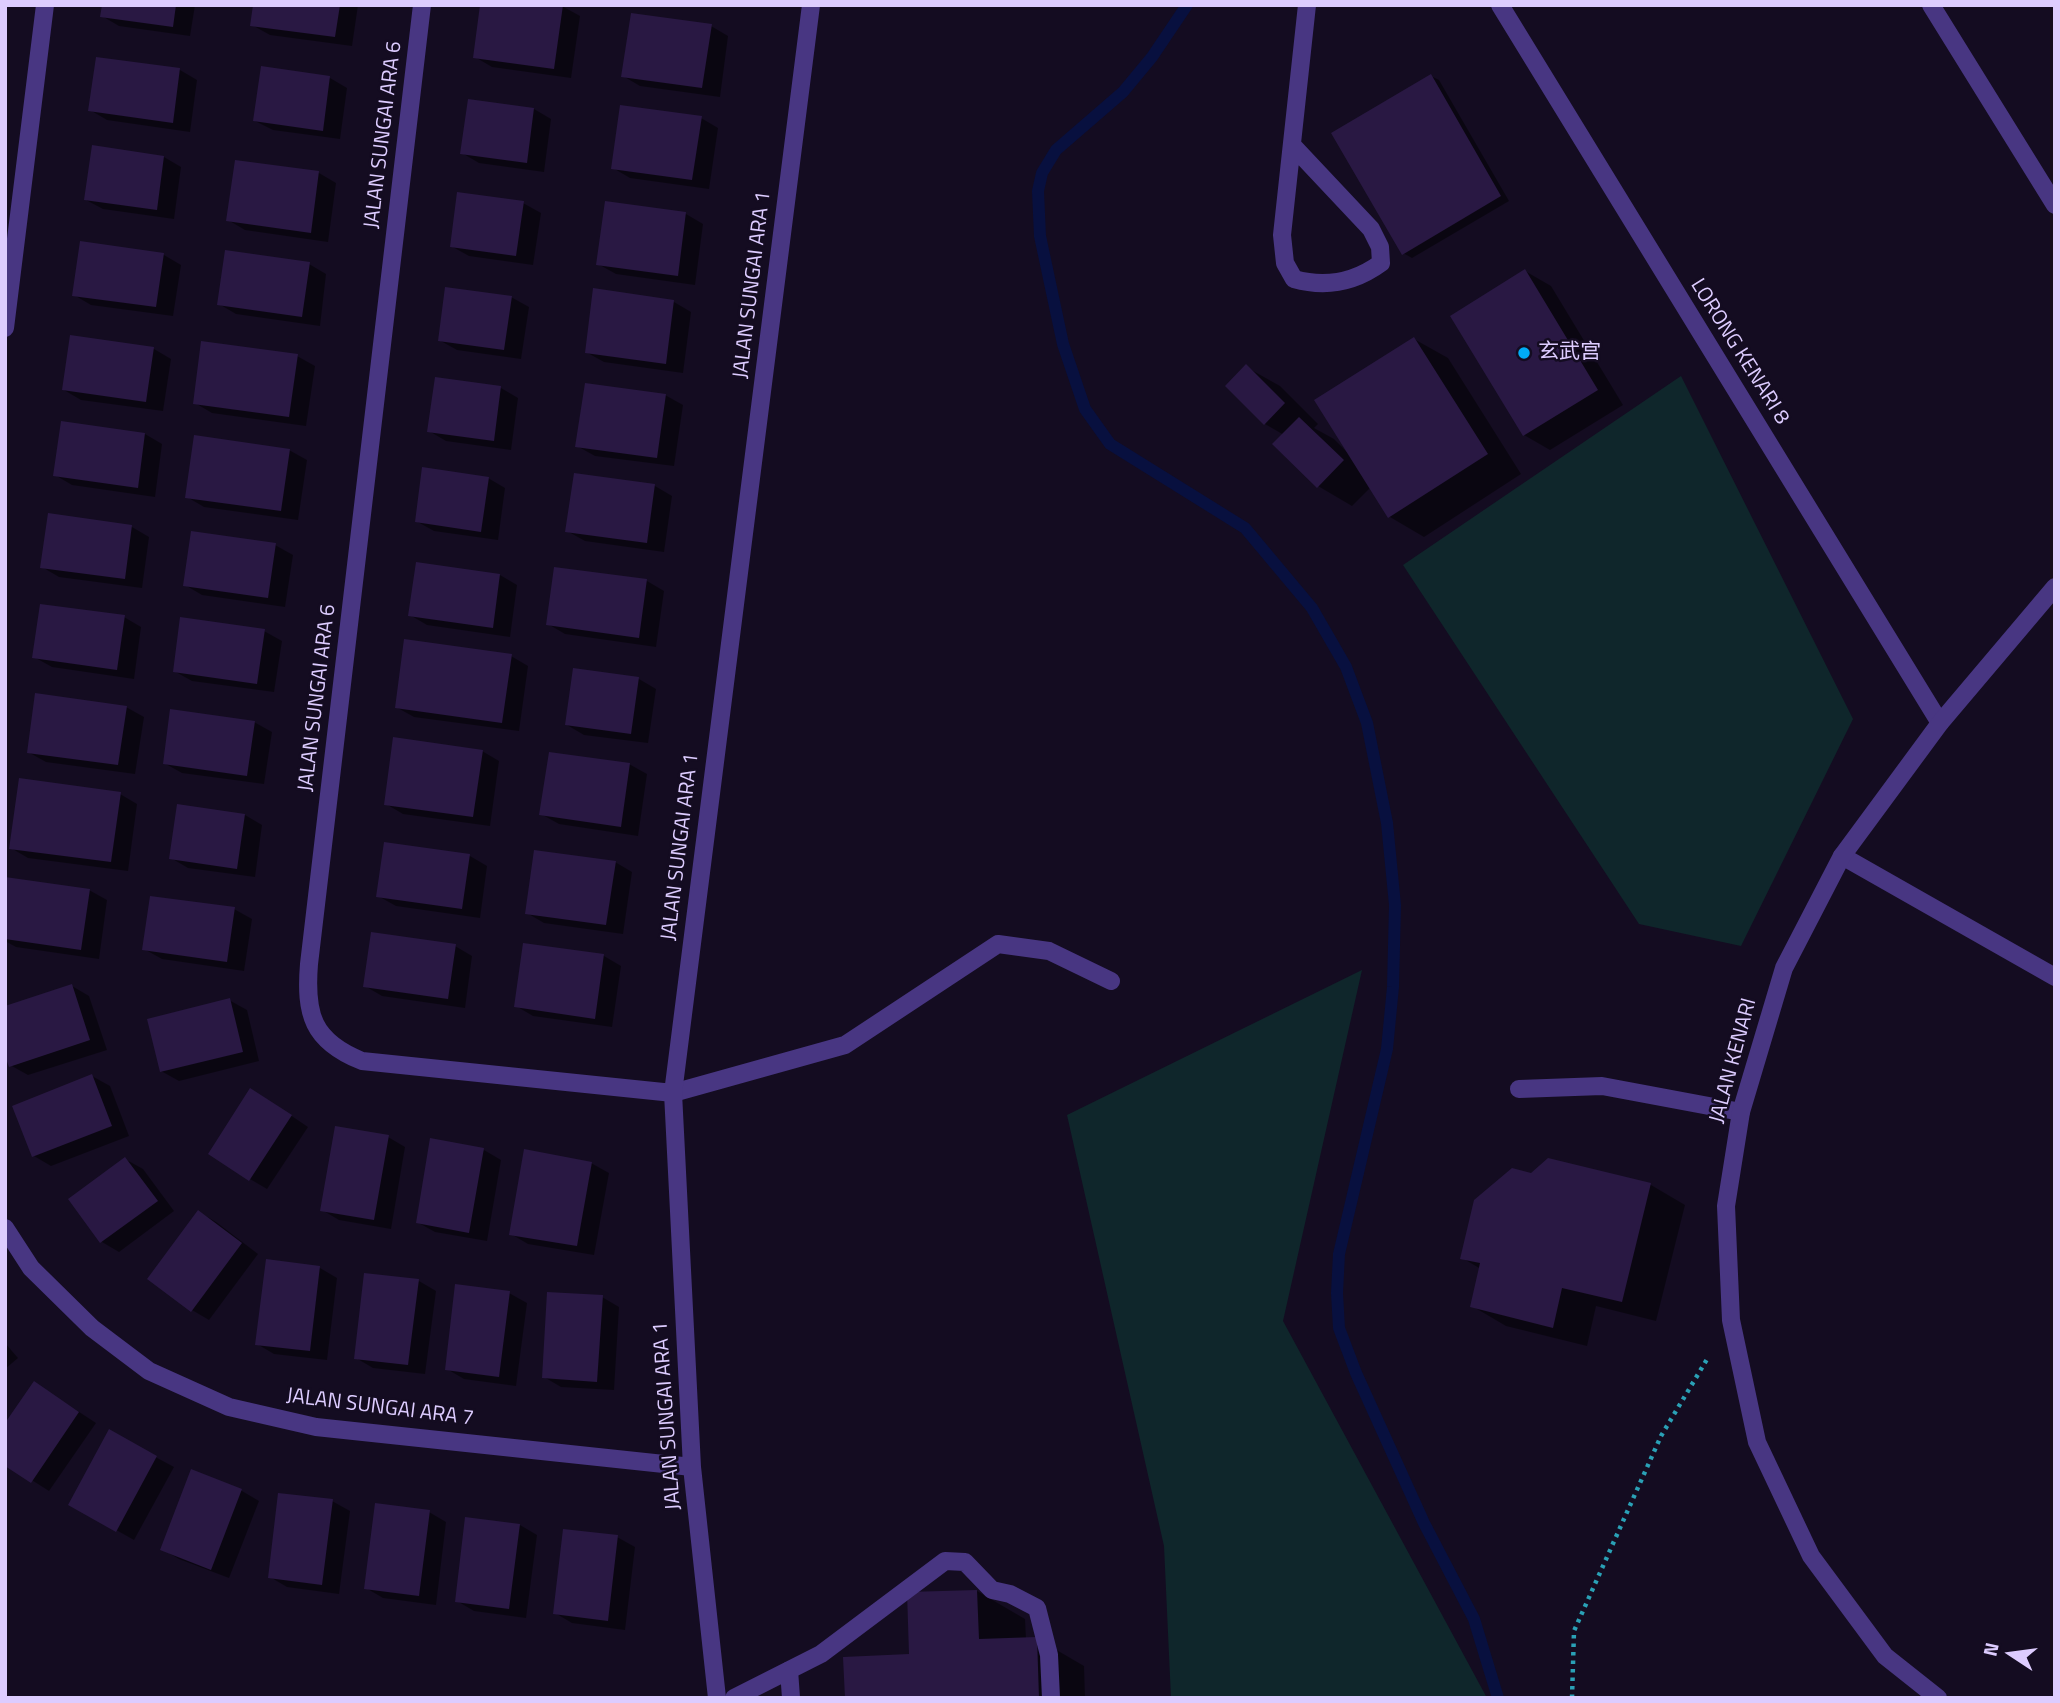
<!DOCTYPE html>
<meta charset="utf-8">
<style>
body{margin:0}
#map{position:relative;width:2060px;height:1703px;overflow:hidden;background:#140c21;font-family:"Titillium Web",sans-serif}
canvas{display:block}
.frame{position:absolute;inset:0;border:7px solid #dcf;pointer-events:none}
.north{position:absolute;left:1976px;top:1619px;width:70px;height:70px;-webkit-text-stroke:5px #140c21;paint-order:stroke;rotate:283deg;font-size:19px;font-weight:700;line-height:28px;text-align:center;color:#dcf}
.north::after{content:'';display:block;margin:auto;width:24px;height:32px;background:#dcf;clip-path:polygon(50% 0,100% 100%,50% 72%,0 100%)}
</style>
<div id="map">
<canvas width="2060" height="1703"></canvas>
<div class="frame"></div>
<div class="north">N</div>
</div>
<script>
const g = document.querySelector('canvas').getContext('2d');
g.lineJoin = 'round';
function paint(path, color) { g.fillStyle = color; g.fill(path, 'evenodd'); }
function stroke(path, color, width, dash) { g.strokeStyle = color; g.lineWidth = width; g.lineCap = dash ? 'butt' : 'round'; g.setLineDash(dash || []); g.stroke(path); }
function drawText(font, color, halo, rows, align = 'center') {
  g.font = font + ' "Titillium Web","Noto Sans SC",sans-serif'; g.lineWidth = 5; g.setLineDash([]); g.textBaseline = 'middle'; g.strokeStyle = halo; g.fillStyle = color; for (const [text, x, y, turn = 0] of rows) {
    g.save(); g.translate(x, y); g.rotate((+turn || 0) * Math.PI / 180); g.textAlign = isNaN(turn) ? turn : align; if (halo) g.strokeText(text, 0, 0); g.fillText(text, 0, 0); g.restore();
  }
}
paint(new Path2D(`
 M1681,376l172,343 -112,227 -102,-22 -236,-359z
 M1362,970l-79,351 204,377h-316l-7,-152 -97,-431z`), '#0f262b');
paint(new Path2D(`
 M104,5h91l-5,31 -71,-10 -17,-10z
 M255,5h103l-6,41 -82,-11 -18,-10z
 M562,6l18,10 -9,62 -79,-11 -17,-10z
 M711,26l17,10 -8,61 -80,-11 -17,-10z
 M97,59l83,11 17,10 -7,52 -83,-12 -17,-10z
 M1431,76l8,4 70,121 -97,57 -9,-5z
 M330,78l17,10 -7,51 -67,-9 -18,-9z
 M469,101l65,8 17,10 -7,53 -65,-9 -17,-10z
 M701,118l17,10 -9,61 -79,-11 -17,-10z
 M164,157l17,10 -7,52 -71,-10 -17,-9z
 M236,162l83,11 17,10 -8,59 -83,-12 -17,-10z
 M523,203l18,10 -8,52 -64,-9 -18,-10z
 M686,214l17,10 -8,61 -79,-11 -18,-10z
 M164,255l17,10 -8,51 -82,-11 -17,-10z
 M309,264l17,10 -6,52 -84,-12 -17,-10z
 M1525,271l26,15 72,119 -73,45 -26,-15z
 M511,297l18,10 -8,52 -64,-9 -18,-10z
 M674,302l17,10 -8,61 -79,-11 -18,-10z
 M1414,339l34,19 73,116 -97,63 -34,-20 -19,-30 -19,19 -34,-20 -34,-51 -19,-11 -38,-38 19,-19 34,19 38,38 -4,4 20,11 13,13z
 M154,349l17,10 -8,52 -82,-11 -17,-10z
 M297,356l18,10 -9,60 -94,-13 -17,-10z
 M501,388l17,10 -7,52 -65,-9 -17,-10z
 M665,395l18,10 -9,61 -79,-10 -18,-10z
 M62,423l83,11 17,10 -7,53 -83,-12 -17,-10z
 M289,450l18,10 -9,60 -94,-13 -17,-10z
 M576,475l79,11 17,10 -8,56 -79,-11 -18,-10z
 M488,478l17,10 -7,52 -64,-9 -18,-10z
 M49,515l83,12 17,10 -7,51 -83,-11 -17,-10z
 M275,545l18,10 -8,52 -83,-12 -17,-10z
 M500,575l17,10 -7,52 -83,-12 -17,-10z
 M647,581l17,10 -8,56 -91,-13 -17,-10z
 M124,617l17,10 -7,52 -82,-12 -18,-10z
 M264,631l18,10 -8,51 -82,-11 -18,-10z
 M511,656l17,10 -9,65 -105,-14 -18,-10z
 M639,679l17,10 -8,54 -64,-8 -17,-10z
 M126,707l18,10 -9,57 -89,-12 -18,-10z
 M254,722l18,10 -8,52 -82,-11 -18,-10z
 M482,751l17,10 -9,65 -87,-12 -17,-10z
 M629,764l18,10 -9,62 -79,-12 -18,-10z
 M120,794l17,10 -9,67 -100,-13 -17,-10z
 M245,815l17,10 -7,52 -67,-9 -17,-10z
 M470,856l17,10 -7,52 -84,-12 -18,-10z
 M615,862l17,10 -9,62 -79,-11 -17,-10z
 M89,890l18,10 -8,59 -83,-12 -11,-6v-50z
 M234,909l18,10 -8,52 -82,-12 -18,-10z
 M525,945l79,11 17,10 -9,61 -79,-11 -17,-10z
 M455,946l17,10 -7,52 -83,-12 -17,-10z
 M72,986l17,10 18,54 -79,25 -18,-10z
 M229,1000l18,10 12,51 -80,20 -18,-10z
 M92,1076l18,10 19,50 -78,30 -17,-10z
 M268,1100l40,27 -41,62 -17,-10z
 M388,1137l17,10 -14,82 -52,-9 -17,-10z
 M484,1150l17,10 -14,81 -52,-9 -18,-10z
 M125,1159l18,10 31,42 -55,41 -17,-10 -32,-43z
 M1548,1160l103,25 34,20 -29,116 -60,-15 -9,40 -81,-20 -34,-20 9,-37 -19,-11 70,-83z
 M591,1163l18,10 -15,82 -66,-11 -17,-10z
 M199,1212l17,10 42,32 -49,66 -17,-10z
 M320,1268l17,10 -10,82 -53,-6 -17,-10z
 M419,1281l17,10 -11,83 -52,-6 -17,-10z
 M509,1293l18,10 -11,83 -52,-7 -17,-10z
 M602,1297l17,10 -5,83 -53,-3 -17,-10z
 M5,1343l13,15 -13,11z
 M35,1383l61,40 -47,68 -44,-28z
 M109,1432l65,35 -40,73 -64,-36z
 M192,1471l50,20 17,10 -30,77 -50,-19 -17,-10z
 M332,1501l18,10 -11,83 -52,-7 -17,-10z
 M429,1512l17,10 -10,83 -53,-7 -17,-10z
 M520,1525l17,10 -11,83 -52,-7 -17,-10z
 M617,1537l18,10 -10,83 -53,-7 -17,-10z
 M977,1591l48,28 1,20 10,-1 48,28 1,32h-238l64,-42z`), '#0007');
stroke(new Path2D(`
 M1187,5l-35,52 -29,35 -67,58 -14,23 -4,18 2,45 23,108 22,65 25,35 135,84 67,80 34,59 21,56 20,100 8,82 -2,82 -6,62 -48,205 -2,39 2,35 17,45 68,150 50,96 24,79`), '#08103f', 12);
paint(new Path2D(`
 M102,5h74l-3,22 -73,-10z
 M253,5h87l-5,32 -85,-11z
 M480,5h83l-9,64 -81,-11z
 M631,13l81,11 -10,64 -81,-11z
 M96,57l84,11 -7,55 -85,-12z
 M261,66l69,10 -7,55 -70,-10z
 M1431,74l70,122 -99,59 -71,-122z
 M468,99l66,9 -7,55 -67,-9z
 M620,105l82,11 -10,64 -81,-11z
 M92,145l72,11 -7,54 -73,-10z
 M235,160l84,11 -8,62 -85,-12z
 M457,192l67,9 -8,55 -66,-9z
 M605,201l81,11 -8,64 -82,-11z
 M80,241l84,12 -8,54 -84,-11z
 M225,250l85,12 -8,55 -85,-12z
 M1525,269l73,121 -75,46 -73,-120z
 M445,287l67,9 -8,54 -66,-9z
 M593,288l81,12 -8,64 -81,-11z
 M70,335l84,12 -8,55 -84,-12z
 M1414,337l74,117 -100,64 -74,-118z
 M201,341l97,13 -9,63 -96,-13z
 M1246,364l39,39 -21,22 -39,-39z
 M435,377l66,9 -7,55 -67,-9z
 M585,383l81,11 -9,64 -82,-11z
 M1299,417l45,43 -27,28 -45,-44z
 M61,421l84,12 -7,55 -85,-12z
 M194,435l96,14 -9,62 -96,-13z
 M422,467l67,10 -8,55 -66,-10z
 M574,473l81,11 -8,59 -82,-11z
 M48,513l84,12 -7,54 -85,-11z
 M191,531l85,12 -8,55 -85,-12z
 M416,562l84,12 -7,54 -85,-12z
 M554,567l93,12 -8,59 -93,-13z
 M40,604l85,11 -8,55 -85,-12z
 M180,617l85,12 -8,55 -84,-12z
 M404,639l108,15 -10,69 -107,-15z
 M573,668l66,9 -8,57 -66,-9z
 M35,693l92,13 -9,59 -91,-12z
 M170,709l85,12 -8,55 -84,-12z
 M393,737l90,13 -10,67 -89,-12z
 M549,752l81,11 -9,64 -82,-12z
 M19,778l102,14 -10,70 -102,-13z
 M177,804l68,10 -8,55 -68,-10z
 M384,842l86,12 -8,55 -86,-12z
 M534,850l82,11 -10,64 -81,-11z
 M5,877l85,12 -9,61 -76,-11z
 M150,896l85,11 -8,55 -85,-12z
 M371,932l85,12 -8,55 -85,-12z
 M523,943l81,11 -9,65 -81,-12z
 M72,984l18,56 -81,27 -4,-11v-50z
 M230,998l13,54 -83,20 -13,-53z
 M92,1074l20,52 -80,31 -20,-51z
 M250,1088l42,27 -43,66 -41,-27z
 M335,1126l54,9 -15,85 -54,-9z
 M430,1138l54,10 -15,85 -53,-10z
 M524,1149l68,13 -15,84 -68,-11z
 M125,1157l33,44 -58,42 -32,-44z
 M1548,1158l103,25 -29,119 -60,-14 -9,40 -83,-21 10,-44 -20,-4 14,-59 38,-32 19,5z
 M198,1210l44,33 -51,69 -44,-33z
 M266,1259l54,7 -10,85 -55,-6z
 M364,1273l55,6 -11,86 -54,-6z
 M455,1284l55,7 -11,86 -54,-7z
 M547,1292l56,3 -6,87 -55,-4z
 M34,1381l45,31 -48,71 -26,-17v-43z
 M109,1429l48,27 -41,76 -48,-27z
 M191,1469l51,20 -31,81 -51,-20z
 M278,1493l55,6 -11,86 -54,-7z
 M375,1503l55,7 -11,86 -55,-7z
 M465,1517l55,7 -11,85 -54,-7z
 M563,1529l55,6 -10,86 -55,-7z
 M977,1590l2,49 58,-2 2,61h-194l-2,-41 66,-3 -2,-62z`), '#291843');
stroke(new Path2D(`
 M1572,1698l2,-67 87,-195 48,-80`), '#2aa1b6', 4.5, [3.5, 5]);
stroke(new Path2D(`
 M1292,145l79,84 9,18 1,16c-26,19 -55,25 -87,16l-9,-16 -3,-28 25,-230
 M1842,856l213,121
 M1519,1089l83,-3 139,26
 M673,1093l172,-48 153,-101 51,7 62,30
 M789,1670l2,28
 M734,1698l87,-44 124,-93 20,1 27,28 18,4 27,14 12,47 2,43`), '#483682', 18);
stroke(new Path2D(`
 M422,5l-113,959c-4,50 3,77 53,97l311,32
 M1500,5l440,718
 M1931,5l124,200
 M5,328l40,-323
 M5,1228l26,40 61,60 57,43 80,36 87,20 376,40
 M717,1698l-25,-231 -19,-374 138,-1088`), '#483682', 18);
stroke(new Path2D(`
 M1938,1698l-53,-42 -74,-100 -54,-114 -26,-122 -5,-114 15,-94 43,-144 58,-112 98,-133 115,-136`), '#483682', 18);
for (const [x, y, r, color] of [
 [1524,353,7,"#00acf7"]
]) { const dot = new Path2D(); dot.arc(x, y, r, 0, 2 * Math.PI); g.fillStyle = color; g.fill(dot); stroke(dot, '#140c21', 2.5); }
drawText('21px', '#dcf', '#140c21', [
 ["JALAN SUNGAI ARA 6",384,135,-83],
 ["JALAN SUNGAI ARA 1",753,285,-83],
 ["LORONG KENARI 8",1739,352,58],
 ["JALAN SUNGAI ARA 6",318,698,-83],
 ["JALAN SUNGAI ARA 1",681,847,-83],
 ["JALAN KENARI",1734,1061,-75],
 ["JALAN SUNGAI ARA 7",380,1408,7],
 ["JALAN SUNGAI ARA 1",668,1416,-94]
]);
drawText('21px', '#dcf', '#140c21', [
 ["玄武宫",1538,353]
], 'left');
</script>
